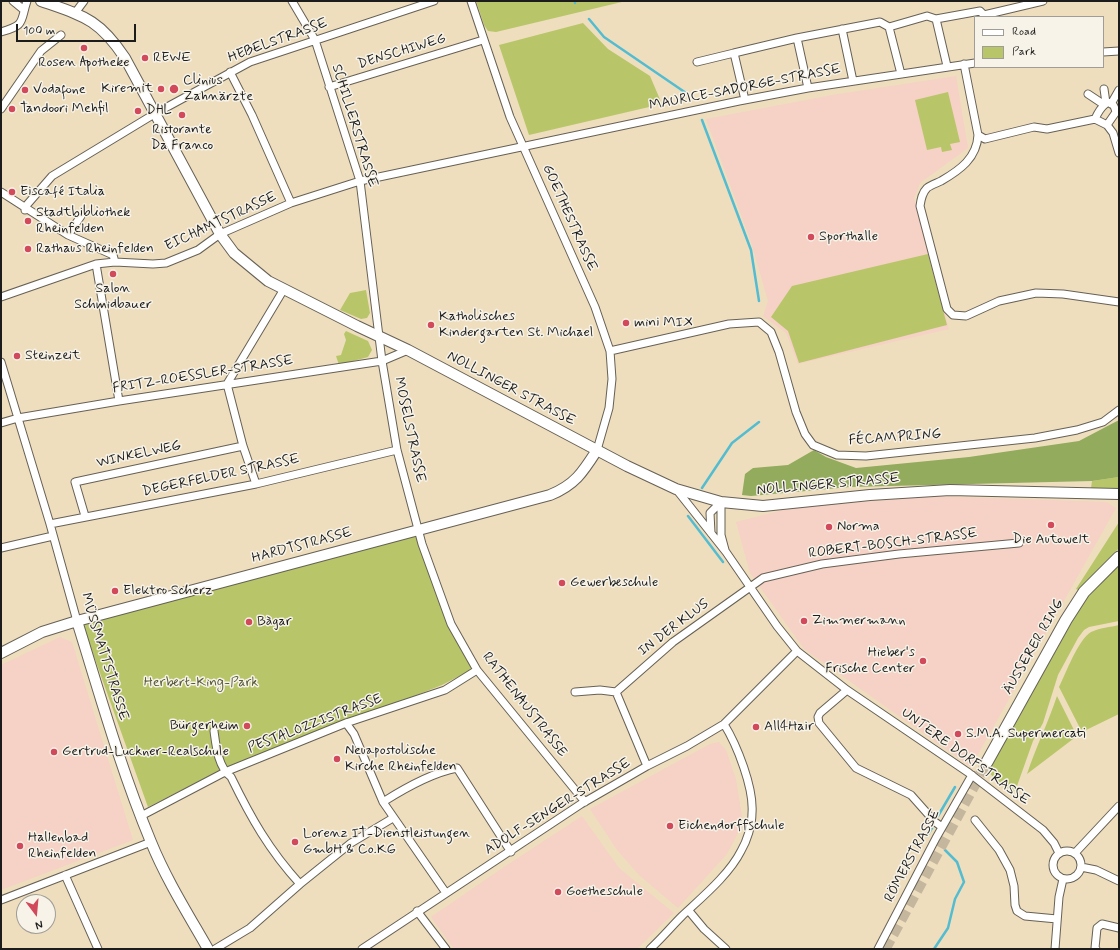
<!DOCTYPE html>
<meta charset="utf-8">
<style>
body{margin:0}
#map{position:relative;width:1120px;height:950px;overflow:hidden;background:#eedebe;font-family:Mynerve,sans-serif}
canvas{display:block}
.frame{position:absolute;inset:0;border:2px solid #1c1c1c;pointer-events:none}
.legend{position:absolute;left:974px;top:16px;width:130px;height:52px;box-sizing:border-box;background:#f7f3e8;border:1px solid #9f9d96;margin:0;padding:5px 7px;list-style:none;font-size:12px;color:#1c1c1c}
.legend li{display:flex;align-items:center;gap:8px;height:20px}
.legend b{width:20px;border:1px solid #9f9d96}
.north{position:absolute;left:16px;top:894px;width:40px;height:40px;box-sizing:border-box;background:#f7f3e8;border:1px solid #9f9d96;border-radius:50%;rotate:164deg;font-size:11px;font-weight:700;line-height:16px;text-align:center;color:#1c1c1c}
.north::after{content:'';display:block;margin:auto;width:14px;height:18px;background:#d1495b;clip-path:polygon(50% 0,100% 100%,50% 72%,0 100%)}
.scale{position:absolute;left:16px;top:24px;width:120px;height:18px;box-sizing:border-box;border:2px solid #1c1c1c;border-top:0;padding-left:5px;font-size:12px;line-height:14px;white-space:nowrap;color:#1c1c1c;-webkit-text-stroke:3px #f7f3e8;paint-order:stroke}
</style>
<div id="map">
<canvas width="1120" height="950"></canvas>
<div class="frame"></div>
<ul class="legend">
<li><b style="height:5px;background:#fff"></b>Road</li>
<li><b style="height:11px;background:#b8c669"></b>Park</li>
</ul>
<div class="north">N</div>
<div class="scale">100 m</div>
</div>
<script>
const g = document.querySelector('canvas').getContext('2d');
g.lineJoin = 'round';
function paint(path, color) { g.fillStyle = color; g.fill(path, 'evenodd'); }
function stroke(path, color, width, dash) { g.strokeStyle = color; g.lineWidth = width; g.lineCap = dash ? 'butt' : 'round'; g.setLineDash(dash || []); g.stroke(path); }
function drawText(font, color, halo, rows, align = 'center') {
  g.font = font + ' Mynerve,sans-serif'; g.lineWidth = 3; g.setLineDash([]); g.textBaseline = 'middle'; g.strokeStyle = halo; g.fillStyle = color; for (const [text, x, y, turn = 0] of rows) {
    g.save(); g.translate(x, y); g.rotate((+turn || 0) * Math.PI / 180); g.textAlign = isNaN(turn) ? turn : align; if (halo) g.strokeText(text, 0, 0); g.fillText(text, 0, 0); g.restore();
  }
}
paint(new Path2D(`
 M956,76l12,72 -48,35 -6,15 15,51 20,80 -151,35 -12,-31 -23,-17 5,-15 -17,-59 -45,-123 126,-24z
 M933,496l174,6 9,6 -145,259 -167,-118 -54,-76 -14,-51 55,-14z
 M60,637l12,5 61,198 -132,50v-225z
 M719,742l7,8 10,29 6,38 -5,18 -10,19 -49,54 -39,-33 -22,-25 -27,-41 120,-65z
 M582,816l37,52 55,45 -37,36h-183l-23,-32 67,-46z`), '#f6d1c5');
paint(new Path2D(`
 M476,1h150l-130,31 -8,-1 -4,-6z
 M583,23l25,26 42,27 12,28 -133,31 -30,-90z
 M948,92l12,50 -10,2 2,6 -10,2 -1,-5 -14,3 -12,-50z
 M928,254l19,71 -148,38 -11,-32 -17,-14 21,-31z
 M366,290l4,23 -3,5 -6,1 -21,-9 10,-17z
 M346,331l22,10 4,9 -4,7 -29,8 -3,-9 5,-1 5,-15 -2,-6z
 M1119,477v12l-28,-1 1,-7z
 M1119,522v26l-39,43 -4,-2z
 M415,534l34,91 24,44 -31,16 -55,22 -42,13 -120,48 -77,39 -66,-184z
 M1119,563v58l-30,6 -5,3 -6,8 -20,37 -15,48 -10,18 -16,45 -4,7h-2l-23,-21 89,-159 13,-20z
 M1119,625v89l-37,18 -23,-45c7,-14 19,-47 32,-55 8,-4 20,-5 28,-7z
 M1057,696l20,40 -50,38c9,-27 21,-51 30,-78z`), '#b8c669');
paint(new Path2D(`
 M1119,420v57l-27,4 -242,6 -99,9 -9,-1 3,-21 8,-6 35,-3 26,-15 12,7 30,11 113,-11 110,-16z`), '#92ab5d');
stroke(new Path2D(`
 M575,1v2
 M589,19l15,18 85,58
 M702,120l49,130 8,51
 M702,488l30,-45 27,-21
 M688,516l35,46
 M938,816l17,-29
 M927,836l5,-8
 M934,949l14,-21 7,-29 9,-17 -7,-20 -12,-12`), '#53bcd1', 2.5);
stroke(new Path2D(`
 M885,949l102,-187`), '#c4b79e', 11, [11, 5.5]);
const street = new Path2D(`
 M13,1l11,9
 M292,1l23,39 45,141 22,180 15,89 25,94 29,80 26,46 108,132
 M471,1l39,116 85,190 15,44 2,28 -3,29 -12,42
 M75,13l9,-12
 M936,19l11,47
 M889,27l12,47
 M842,29l11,52
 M1,32c25,-7 19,-10 26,-31
 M797,38l11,50
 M1103,52l16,-1
 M697,62l37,-9
 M964,64l14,71c-1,23 -18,35 -37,46 -4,2 -10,4 -14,7 -5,5 -6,11 -7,18l27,103 6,6 13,1 33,-15 37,-8 27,1 56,8
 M230,72l22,43 39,88
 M329,87l154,-47
 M1104,89l2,14
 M1088,94l15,10
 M745,100l-11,-47 63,-15 83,-16 9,5 38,-11 9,3 44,-8 4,4 59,-14
 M1111,104l8,-14
 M1,109l40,-58 20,-16
 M1095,119c4,-9 16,-28 21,-7l-9,13
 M978,135l7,4 49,-12 13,2 48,-10 12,6 6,8 6,20
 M1,192l67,43 45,20 2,7
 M25,210v-3l27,-31 104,-63 94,-51 184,-61
 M68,235l13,-19
 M96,264l23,137
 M1,297l95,-33 19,-2 38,2 13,-1 32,-13 22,-16 71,-31 69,-22 379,-80 69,-13 167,-25
 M610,351l119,-27 30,-2 12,10 8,20 17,60 9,22 8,11 24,10 29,1 169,-18 42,-8 26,-8 16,-12
 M1,362l49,162 27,97
 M1,423l17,-5 101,-17 263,-40 26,-11
 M256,484l-13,-38 -16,-62 57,-95
 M676,489l50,63 51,74 20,25 50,39 122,83 74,57 11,13 5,10
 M721,502v33l4,15
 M85,516l-10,-34 168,-36
 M50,524l206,-40 141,-34
 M711,533l-1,-20 11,-11
 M1,548l52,-12
 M847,690l-27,23 -2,4 1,6 37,45 55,27 24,27 7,5
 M575,692l25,-2 16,2
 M346,723l8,11 29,68 63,91
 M214,731c2,15 4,36 17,46 20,41 38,73 69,107
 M647,766l-31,-74 57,-50 90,-64 59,-14 77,-10 120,-11
 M383,802c22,-14 48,-29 74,-34l54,84
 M141,816l84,-44 121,-49 99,-33 32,-20
 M975,820l24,30 11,20 4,16 1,19 2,6 8,5 32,3
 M1053 865a14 14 0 1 1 28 0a14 14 0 1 1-28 0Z
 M1075,853l44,-47
 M1081,867l15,3 23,11
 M65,875l33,74
 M1,900l150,-58
 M417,911l29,38
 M689,911l15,18 22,20
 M215,949l35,-21 50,-44 51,-41 42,-25
 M362,949l219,-145 66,-38 40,-20 37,-22 73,-73
 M650,949c11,-10 21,-22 32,-33 19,-18 47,-41 59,-65 6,-10 11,-26 11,-38 2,-25 -15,-68 -28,-89
 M878,949l58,-111 36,-63
 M1055,949l4,-52 4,-18
 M1096,949l-1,-1 2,-20 5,-4 17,4`);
const secondary = new Path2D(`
 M41,1c43,15 58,18 84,57l95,176 14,19 34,28 89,45 51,24 219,116 49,23 45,13 42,4 107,-11 80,-5 169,4
 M77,621c23,74 44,149 74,221 15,37 37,72 57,107
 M1,653l41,-21 35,-11 473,-126c25,-10 33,-23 47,-45`);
const primary = new Path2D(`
 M987,762l79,-142 18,-28 35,-35`);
stroke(street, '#666055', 9);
stroke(secondary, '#666055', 12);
stroke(primary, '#666055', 13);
stroke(street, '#fff', 7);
stroke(secondary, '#fff', 10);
stroke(primary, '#fff', 11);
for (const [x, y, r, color] of [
 [84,48,4,"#d1495b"],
 [145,58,4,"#d1495b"],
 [161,89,4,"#d1495b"],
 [174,89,5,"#d1495b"],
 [25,90,4,"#d1495b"],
 [12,109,4,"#d1495b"],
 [138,111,4,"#d1495b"],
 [182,115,4,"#d1495b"],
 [12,192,4,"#d1495b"],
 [28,221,4,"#d1495b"],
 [811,237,4,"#d1495b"],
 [28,249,4,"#d1495b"],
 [113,274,4,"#d1495b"],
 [626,323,4,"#d1495b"],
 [431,325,4,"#d1495b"],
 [17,356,4,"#d1495b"],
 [1051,525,4,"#d1495b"],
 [829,527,4,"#d1495b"],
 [562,583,4,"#d1495b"],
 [115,591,4,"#d1495b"],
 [804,621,4,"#d1495b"],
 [249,622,4,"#d1495b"],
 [923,661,4,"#d1495b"],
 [247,726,4,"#d1495b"],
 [756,727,4,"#d1495b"],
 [958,734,4,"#d1495b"],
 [54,752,4,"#d1495b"],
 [337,759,4,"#d1495b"],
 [670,826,4,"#d1495b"],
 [295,842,4,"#d1495b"],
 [20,846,4,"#d1495b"],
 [558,892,4,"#d1495b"]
]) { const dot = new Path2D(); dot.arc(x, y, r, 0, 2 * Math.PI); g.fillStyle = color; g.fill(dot); stroke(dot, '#f7f3e8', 1.5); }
drawText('14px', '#1c1c1c', '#f7f3e8', [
 ["HEBELSTRASSE",278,41,-20],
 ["DENSCHIWEG",402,52,-17],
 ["MAURICE-SADORGE-STRASSE",745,88,-11],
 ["SCHILLERSTRASSE",354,126,73],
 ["GOETHESTRASSE",569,218,66],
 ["EICHAMTSTRASSE",221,222,-25],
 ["FRITZ-ROESSLER-STRASSE",203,375,-9],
 ["NOLLINGER STRASSE",511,389,28],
 ["MOSELSTRASSE",409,430,78],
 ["FÉCAMPRING",895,438,-4],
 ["WINKELWEG",139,455,-12],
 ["DEGERFELDER STRASSE",221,476,-12],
 ["NOLLINGER STRASSE",828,485,-5],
 ["ROBERT-BOSCH-STRASSE",893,544,-7],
 ["HARDTSTRASSE",302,546,-15],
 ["IN DER KLUS",674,628,-37],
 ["ÄUSSERER RING",1034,647,-60],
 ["MÜSSMATTSTRASSE",104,657,73],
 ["RATHENAUSTRASSE",524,705,52],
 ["PESTALOZZISTRASSE",315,724,-21],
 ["UNTERE DORFSTRASSE",965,757,36],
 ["ADOLF-SENGER-STRASSE",558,807,-32],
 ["RÖMERSTRASSE",913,856,-62]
]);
drawText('14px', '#1c1c1c', '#f7f3e8', [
 ["REWE",153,58],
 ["Rosen Apotheke",84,63,"center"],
 ["Clinius",183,81],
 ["Zahnärzte",183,97],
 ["Kiremit",153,89,"right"],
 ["Vodafone",33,90],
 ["Tandoori Mehfil",20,109],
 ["DHL",146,111],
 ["Ristorante",182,130,"center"],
 ["Da Franco",182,146,"center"],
 ["Eiscafé Italia",20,192],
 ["Stadtbibliothek",36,213],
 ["Rheinfelden",36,229],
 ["Sporthalle",819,237],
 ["Rathaus Rheinfelden",36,249],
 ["Salon",113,289,"center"],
 ["Schmidbauer",113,305,"center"],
 ["Katholisches",439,317],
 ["Kindergarten St. Michael",439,333],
 ["mini MIX",634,323],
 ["Steinzeit",25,356],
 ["Norma",837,527],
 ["Die Autowelt",1051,540,"center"],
 ["Gewerbeschule",570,583],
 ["Elektro Scherz",123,591],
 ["Zimmermann",812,621],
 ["Bàgar",257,622],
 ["Hieber's",915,653,"right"],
 ["Frische Center",915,669,"right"],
 ["Bürgerheim",239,726,"right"],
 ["All4Hair",764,727],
 ["S.M.A. Supermercati",966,734],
 ["Neuapostolische",345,751],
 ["Kirche Rheinfelden",345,767],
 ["Gertrud-Luckner-Realschule",62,752],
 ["Eichendorffschule",678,826],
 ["Lorenz IT-Dienstleistungen",303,834],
 ["GmbH & Co.KG",303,850],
 ["Hallenbad",28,838],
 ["Rheinfelden",28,854],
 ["Goetheschule",566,892]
], 'left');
drawText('14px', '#535837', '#f7f3e8', [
 ["Herbert-King-Park",201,683]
]);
</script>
